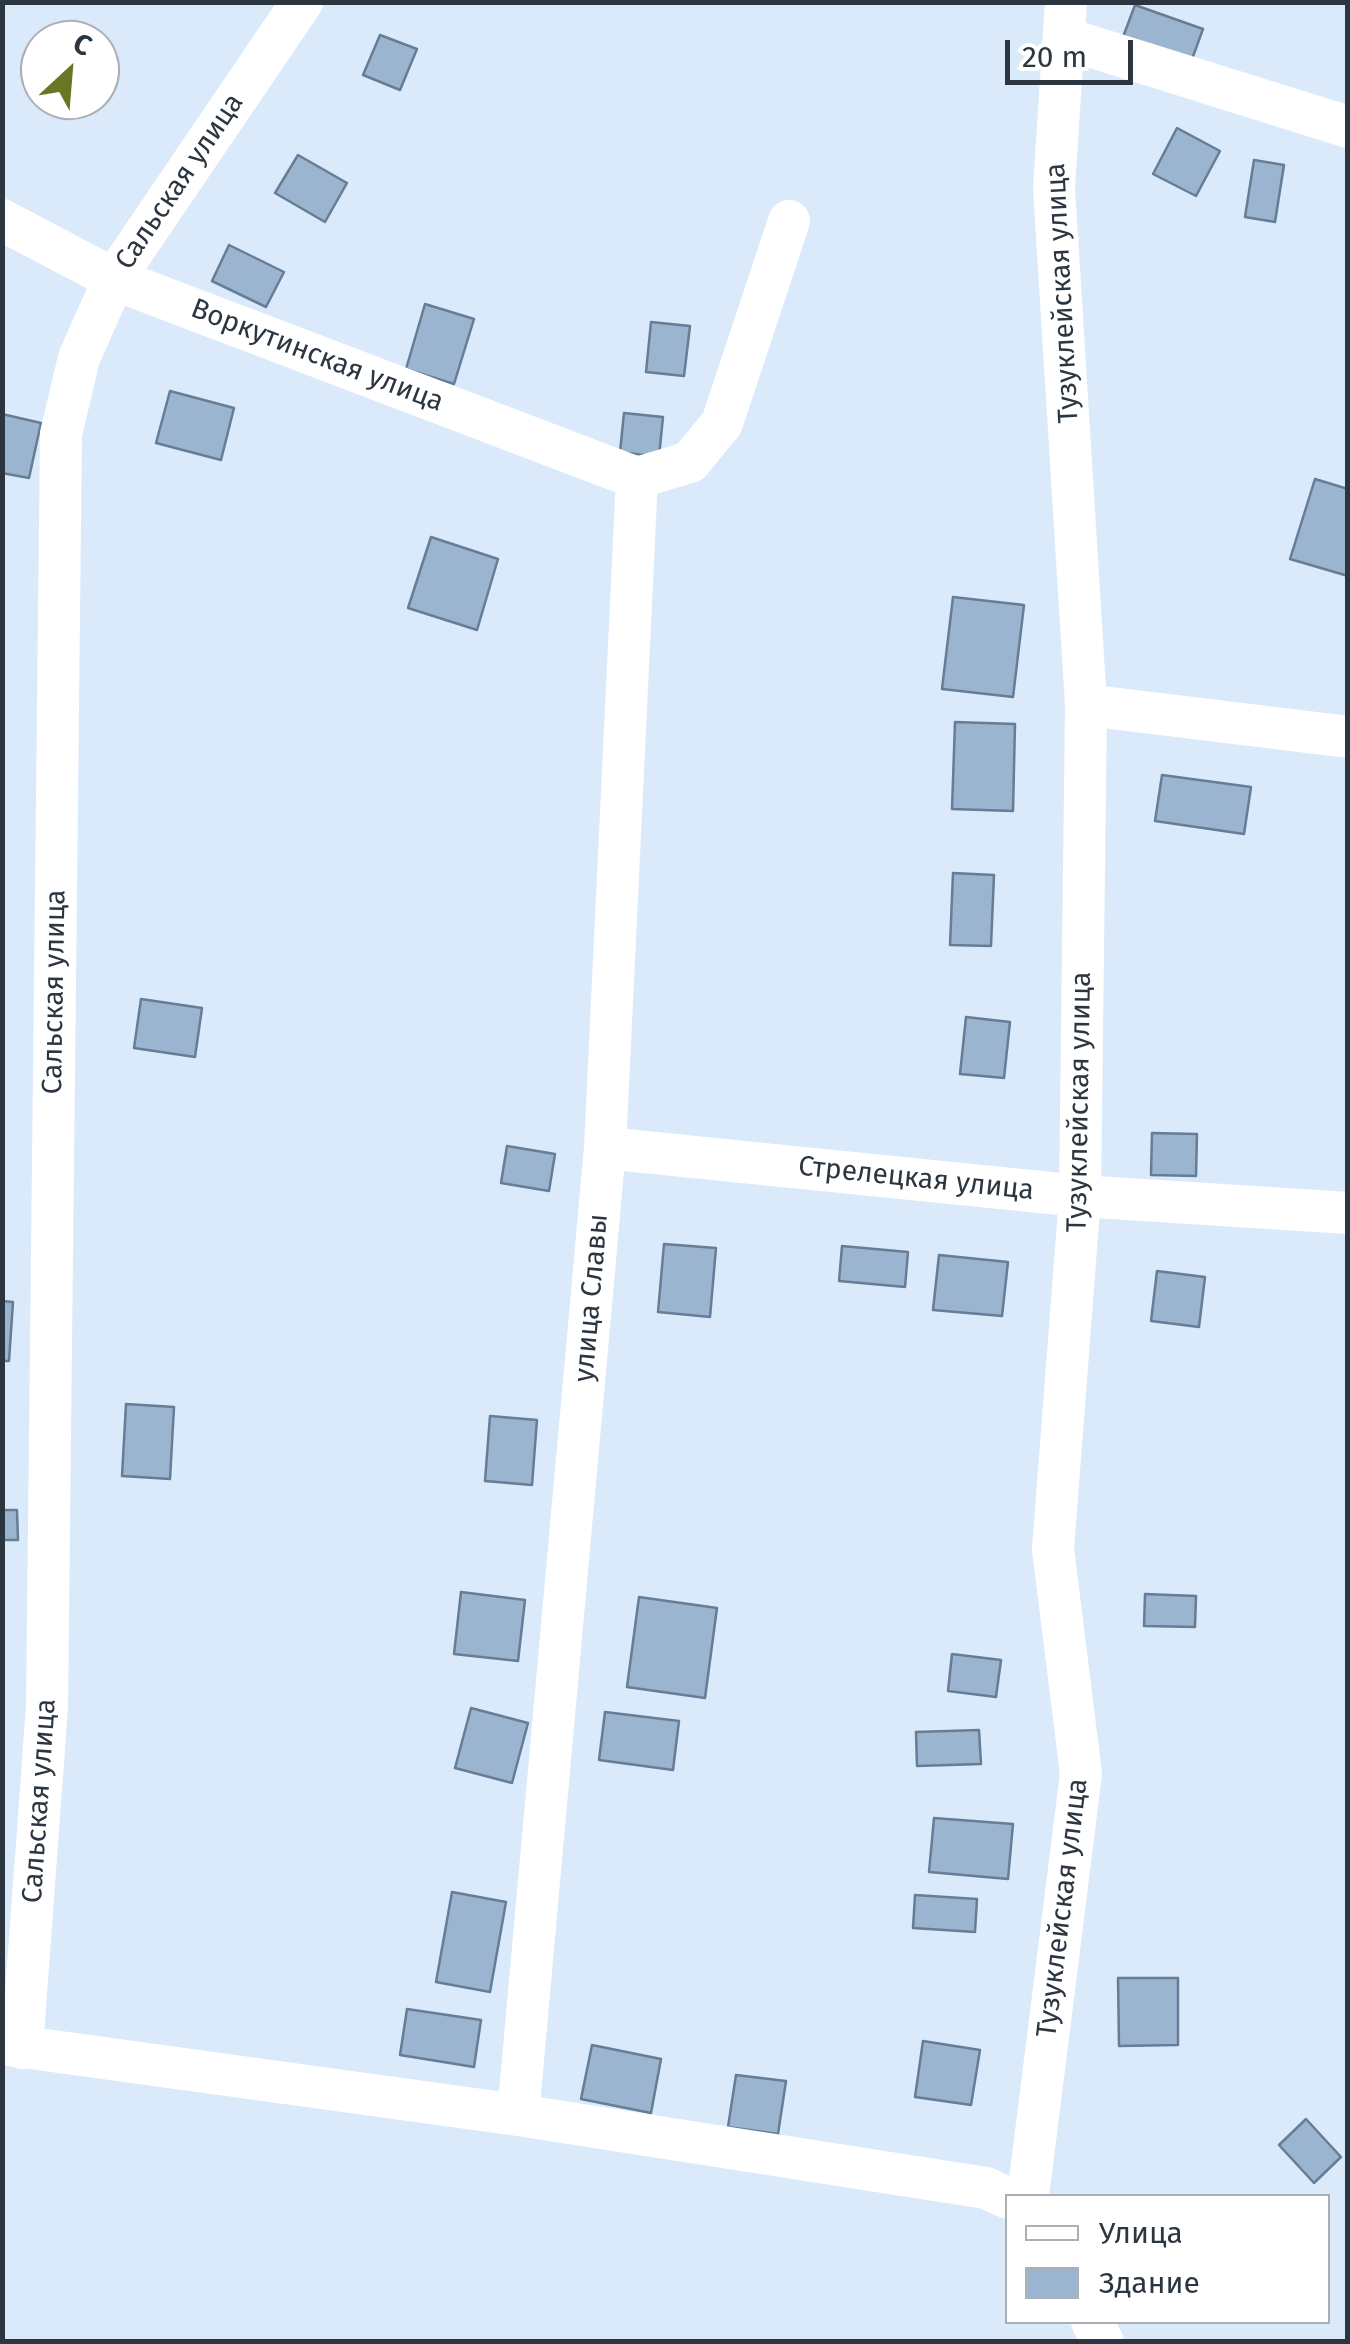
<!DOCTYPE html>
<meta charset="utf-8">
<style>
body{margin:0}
#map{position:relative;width:1350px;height:2344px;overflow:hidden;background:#dbeafb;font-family:"Fira Sans",sans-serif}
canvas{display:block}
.frame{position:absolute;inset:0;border:5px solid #2c3641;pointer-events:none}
.legend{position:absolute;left:1005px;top:2194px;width:325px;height:130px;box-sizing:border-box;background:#fff;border:2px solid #abafb3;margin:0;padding:12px 18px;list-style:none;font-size:30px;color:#2c3641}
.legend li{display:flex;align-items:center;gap:20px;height:50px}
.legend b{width:50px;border:2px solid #abafb3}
.north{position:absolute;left:20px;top:20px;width:100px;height:100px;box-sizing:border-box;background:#fff;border:2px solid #abafb3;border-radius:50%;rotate:26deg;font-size:28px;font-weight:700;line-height:40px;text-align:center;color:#2c3641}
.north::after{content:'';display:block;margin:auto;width:35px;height:45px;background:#687723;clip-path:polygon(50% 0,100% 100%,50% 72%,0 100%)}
.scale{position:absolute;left:1005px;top:40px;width:128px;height:45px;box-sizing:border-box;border:5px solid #2c3641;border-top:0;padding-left:12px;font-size:30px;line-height:35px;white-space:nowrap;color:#2c3641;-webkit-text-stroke:8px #fff;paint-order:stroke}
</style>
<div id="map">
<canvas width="1350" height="2344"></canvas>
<div class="frame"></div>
<ul class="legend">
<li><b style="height:12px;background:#fff"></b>Улица</li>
<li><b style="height:28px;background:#9bb4cf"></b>Здание</li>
</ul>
<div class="north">С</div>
<div class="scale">20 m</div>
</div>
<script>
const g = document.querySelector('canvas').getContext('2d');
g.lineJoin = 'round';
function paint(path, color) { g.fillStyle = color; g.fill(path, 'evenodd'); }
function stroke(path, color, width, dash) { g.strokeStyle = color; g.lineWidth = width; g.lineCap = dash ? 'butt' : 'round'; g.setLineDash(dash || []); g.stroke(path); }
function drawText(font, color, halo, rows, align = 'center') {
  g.font = font + ' "Fira Sans",sans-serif'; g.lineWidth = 10; g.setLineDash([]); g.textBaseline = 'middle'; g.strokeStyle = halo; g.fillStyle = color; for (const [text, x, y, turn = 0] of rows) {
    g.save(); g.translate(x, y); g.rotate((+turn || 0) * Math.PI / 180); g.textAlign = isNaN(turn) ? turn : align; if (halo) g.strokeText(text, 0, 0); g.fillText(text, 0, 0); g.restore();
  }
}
const building = new Path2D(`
 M1135,5l68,24 -12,33 -68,-25z
 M380,35l37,14 -17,41 -37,-15z
 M1177,128l43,23 -24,45 -43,-22z
 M298,155l49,28 -22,39 -50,-29z
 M1254,160l30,5 -9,57 -30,-5z
 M229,245l55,27 -18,35 -54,-26z
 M425,304l49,15 -20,65 -48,-15z
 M651,322l39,4 -6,50 -38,-4z
 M170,391l64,17 -13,52 -65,-17z
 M624,413l39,4 -4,40 -39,-5z
 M2,414l39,9 -12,55 -27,-5z
 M1315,479l33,10v87l-58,-17z
 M431,537l67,22 -21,71 -69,-22z
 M953,597l71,8 -11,92 -71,-8z
 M955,722l60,2 -2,87 -61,-2z
 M1162,775l89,12 -7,47 -89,-13z
 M953,873l41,2 -3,71 -41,-1z
 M141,999l61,9 -7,49 -61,-9z
 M966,1017l44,5 -6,56 -44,-4z
 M1152,1133l45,1 -1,42 -45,-1z
 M507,1146l48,8 -6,37 -48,-8z
 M664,1244l52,4 -6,69 -52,-5z
 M842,1246l66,6 -3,35 -66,-6z
 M939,1255l69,7 -6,54 -69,-6z
 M1157,1271l48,6 -6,50 -48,-6z
 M2,1301l11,1 -4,59h-7z
 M126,1404l48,3 -4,72 -48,-3z
 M490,1416l47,4 -5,65 -47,-4z
 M2,1510h15l1,30h-16z
 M461,1592l64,8 -7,61 -64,-7z
 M1145,1594l51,2 -1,31 -51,-1z
 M639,1597l78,11 -12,90 -78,-11z
 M952,1654l49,6 -5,37 -48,-6z
 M471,1708l57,15 -16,60 -57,-15z
 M605,1712l74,9 -6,49 -74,-10z
 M979,1730l2,34 -64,2 -1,-34z
 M934,1818l79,6 -5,55 -79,-7z
 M452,1892l54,10 -16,90 -54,-10z
 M915,1895l62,4 -2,33 -62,-4z
 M1118,1978h60v67l-59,1z
 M407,2009l74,11 -7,47 -74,-12z
 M923,2041l57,9 -9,55 -56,-8z
 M592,2045l69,14 -10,54 -70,-14z
 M736,2075l50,6 -8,53 -50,-7z
 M1306,2119l35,38 -27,26 -35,-38z`);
paint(building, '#9bb4cf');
stroke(building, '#667d96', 2.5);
stroke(new Path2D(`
 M1064,38l284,89
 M2,220l112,59 523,199
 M637,478l53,-16 32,-39 67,-202
 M1086,705l262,32
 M605,1148l475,48 268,17
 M2,2044l516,71 468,73 22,10
 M22,2048l25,-341 14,-1273 18,-76 35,-79 188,-277
 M518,2115l87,-967 32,-670
 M1028,2196l53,-422 -28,-225 27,-353 6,-491 -32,-517 12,-186
 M1092,2322l11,20`), '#fff', 42);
drawText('28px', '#2c3641', '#fff', [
 ["Сальская улица",180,182,-56],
 ["Тузуклейская улица",1063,293,-93],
 ["Воркутинская улица",317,356,21],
 ["Сальская улица",55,992,-89],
 ["Тузуклейская улица",1080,1102,-89],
 ["Стрелецкая улица",916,1179,6],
 ["улица Славы",592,1298,-85],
 ["Сальская улица",40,1801,-86],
 ["Тузуклейская улица",1063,1908,-83]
]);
</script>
